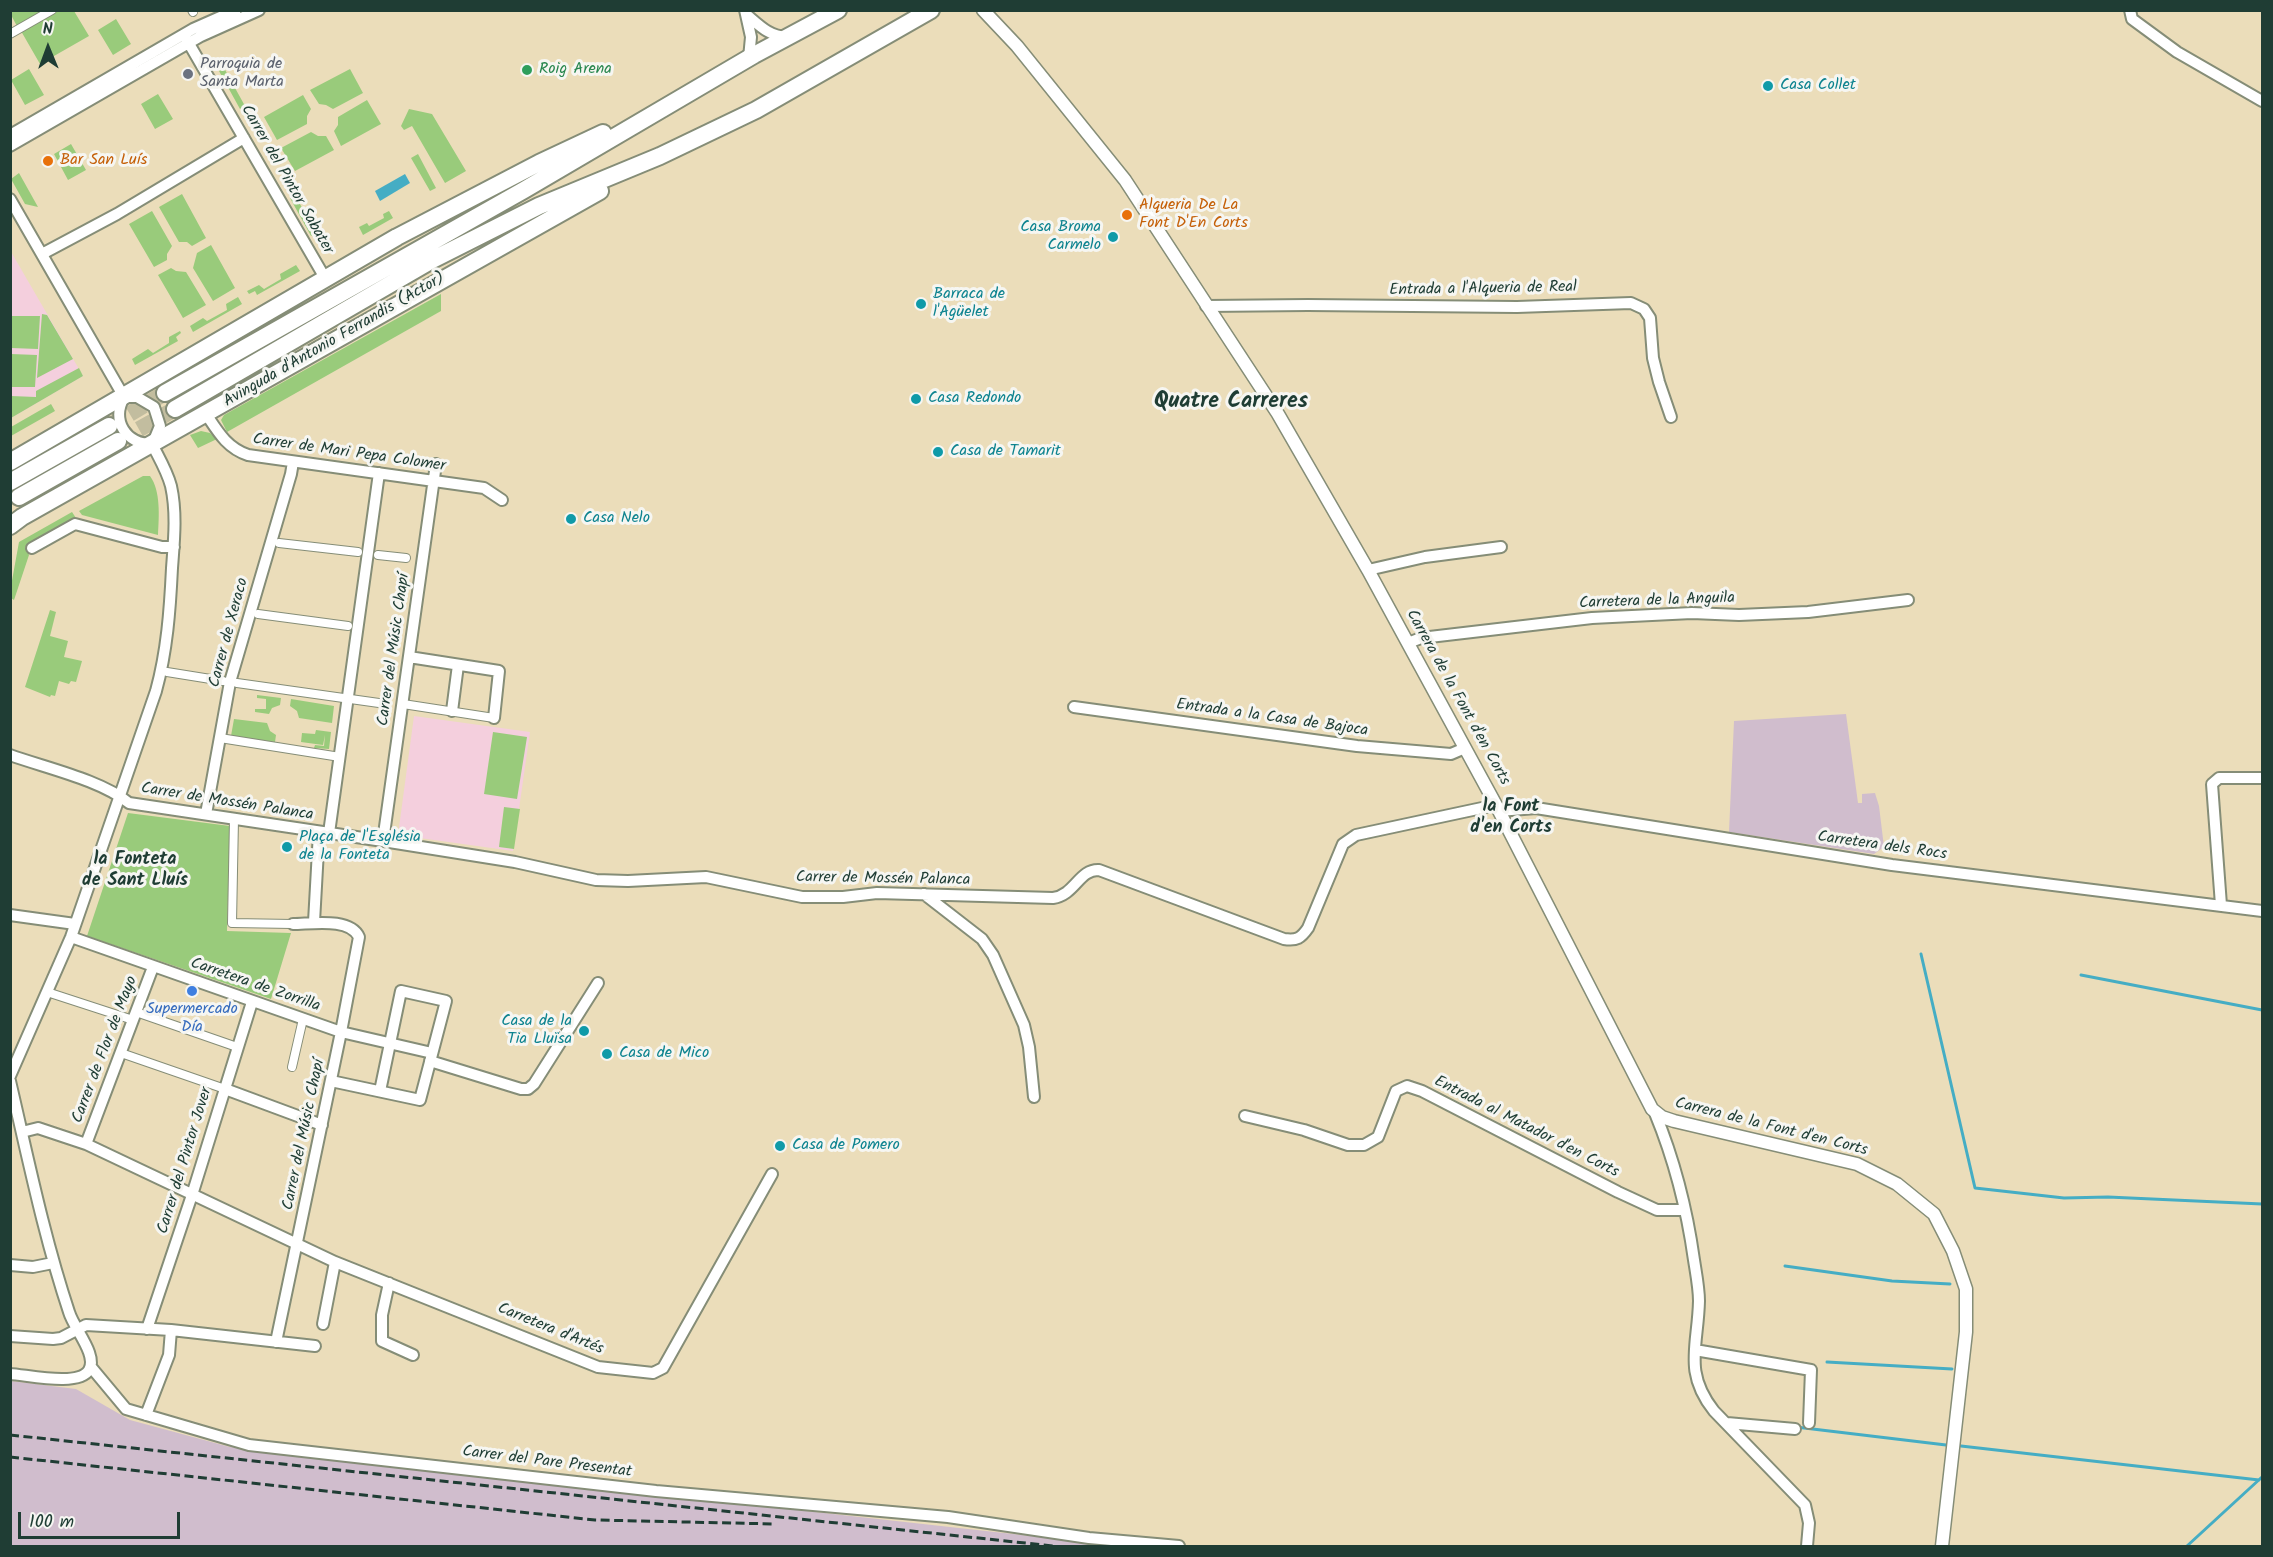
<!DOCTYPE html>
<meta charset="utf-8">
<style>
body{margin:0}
#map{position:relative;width:2273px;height:1557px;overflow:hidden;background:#ebddba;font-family:Kalam,sans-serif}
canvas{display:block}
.frame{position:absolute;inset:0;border:12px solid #1f3d34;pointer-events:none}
.north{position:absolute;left:18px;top:18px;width:60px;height:60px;-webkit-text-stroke:4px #f6f6f2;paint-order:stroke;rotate:359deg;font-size:16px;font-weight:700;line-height:24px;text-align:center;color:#1f3d34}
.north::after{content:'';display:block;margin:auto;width:21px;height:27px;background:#1f3d34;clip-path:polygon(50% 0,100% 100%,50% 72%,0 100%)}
.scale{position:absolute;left:18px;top:1512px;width:162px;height:27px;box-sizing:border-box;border:3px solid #1f3d34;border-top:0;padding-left:8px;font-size:18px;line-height:21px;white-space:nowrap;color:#1f3d34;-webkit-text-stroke:4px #f6f6f2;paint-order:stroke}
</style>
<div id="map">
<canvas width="2273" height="1557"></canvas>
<div class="frame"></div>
<div class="north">N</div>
<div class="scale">100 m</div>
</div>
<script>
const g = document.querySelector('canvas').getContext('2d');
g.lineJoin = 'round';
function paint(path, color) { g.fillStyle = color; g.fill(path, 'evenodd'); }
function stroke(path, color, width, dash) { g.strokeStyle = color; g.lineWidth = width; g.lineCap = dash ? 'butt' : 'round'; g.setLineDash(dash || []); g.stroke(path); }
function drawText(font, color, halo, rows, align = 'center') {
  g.font = font + ' Kalam,sans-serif'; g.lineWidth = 6; g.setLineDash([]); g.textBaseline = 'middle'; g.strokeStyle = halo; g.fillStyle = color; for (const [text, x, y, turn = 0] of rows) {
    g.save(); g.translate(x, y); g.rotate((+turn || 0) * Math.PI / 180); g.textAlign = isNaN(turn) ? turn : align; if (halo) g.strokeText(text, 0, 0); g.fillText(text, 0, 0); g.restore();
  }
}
paint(new Path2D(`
 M10,250l73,126 -72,42h-1z
 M414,716l116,16 -17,119 -115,-16z`), '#f4cfdd');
paint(new Path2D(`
 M1846,714l12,89h4v-9l13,-1 4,13 5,41 -10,7 -145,-22 5,-111z
 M11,1381l65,8 54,31 100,27 891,99h-1110z`), '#d0bdcd');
paint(new Path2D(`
 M10,11h38l-30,17 -7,-13z
 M56,11h18l15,25 -49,28 -19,-33z
 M116,19l15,25 -18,11 -15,-25z
 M224,68l21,38 -5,3 -21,-38z
 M29,69l15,26 -19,10 -14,-25z
 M350,69l13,24 -30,16 -7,-4 -7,-1 -9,-14z
 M158,94l15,25 -18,10 -14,-25z
 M303,95l8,14 -4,7v8l-30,16 -13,-23z
 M367,100l14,24 -40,22 -7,-15 4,-6v-8z
 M409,109l23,5 34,57 -21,12 -33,-57 -8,4 -3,-4z
 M311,132l7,4h8l8,14 -39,21 -14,-23z
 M71,144l15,26 -18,10 -14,-26z
 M418,154l18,34 -6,3 -19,-33z
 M19,173l19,34 -13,-3 -14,-25z
 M182,194l24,44 -14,8 -5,-4h-8l-20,-35z
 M295,195l21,38 -5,3 -21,-38z
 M152,211l20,35 -5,8v6l-13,7 -25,-43z
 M389,211l4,7 -30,17 -4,-8 8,-4 2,3 15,-8 -1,-4z
 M211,245l24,43 -22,13 -20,-33 4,-15z
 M296,265l4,6 -43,24 -2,-4 -6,3 -2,-3 12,-6 5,4 17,-10 -1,-5z
 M171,268l5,3 10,1 20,33 -23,13 -25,-43z
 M441,294v17l-214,121 -6,-12 3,-5z
 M238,297l4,7 -49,28 -3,-6 13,-8 4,3 20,-11 -1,-6z
 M42,314l5,1 26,44 -36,19z
 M11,316h29l-2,33 -27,-1z
 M180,331l1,2 -5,4 2,4 -43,24 -3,-6 16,-10 5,4 16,-10v-6z
 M11,354l26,1 -2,32h-24z
 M79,368l4,8 -72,42v-22l25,1v-6z
 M51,404l4,7 -44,25v-9z
 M201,431l9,2 7,6 -19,9 -8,-13z
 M143,476h7c11,15 9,41 8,59l-76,-20 -3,-4z
 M72,512l4,6 -51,29 4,8 -15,45 -3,-2v-12l8,-44z
 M50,610l6,2 -6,24 18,5 -4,16 18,4 -6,21 -5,-1 -2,3 -10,-3 -4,15 -4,-1 -1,2 -25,-10z
 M257,695l24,3 -1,7 -8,3 -3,6 -14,-2v-3h11v-10l-9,-1z
 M291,699l43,7 -2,17 -33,-5 -2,-7 -7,-5z
 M234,719l33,4 3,8 6,4 -1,7 -44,-6z
 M316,730l15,2 -2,17 -15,-1 1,-3 9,1 1,-11 -2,10 -22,-3 1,-9 13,1z
 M493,732l34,5 -10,62 -33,-5z
 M504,807l16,2 -6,40 -15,-2z
 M128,813l102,13 -3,105 64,2 -20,66 -184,-63z`), '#99cb7b');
paint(new Path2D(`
 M405,174l5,9 -30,18 -5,-10z`), '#45adc4');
stroke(new Path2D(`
 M1921,954l54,234 89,10 44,-1 154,7
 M2081,975l181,35
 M1785,1266l107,15 58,3
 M1827,1362l125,7
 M1796,1427l150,18
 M1961,1446l298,34
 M2187,1546l75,-69`), '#45adc4', 3);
stroke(new Path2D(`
 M109,426l56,-33
 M118,441l57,-32`), '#c2bd9f', 16, [16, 8]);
const pedestrian = new Path2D(`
 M192,10l1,2
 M10,34l42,-24
 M279,543l79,9
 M378,555l28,3
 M258,614l90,12
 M167,672l56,9
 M237,683l149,21
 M403,704l91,14
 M220,738l120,19
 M234,819l-2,104 61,1
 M47,992l86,28
 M136,1012l101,35
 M121,1053l104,36
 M292,1067l11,-48`);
const minor = new Path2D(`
 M745,10l6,27 -2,21
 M2130,10l2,9 45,33 85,49
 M747,15c13,11 22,21 40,22
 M184,35l141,243
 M10,135l183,-106 43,-19
 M10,146l191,-110 58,-26
 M10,199l114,198
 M42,254l75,-40 127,-76
 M1206,306l102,-1 209,2 114,-4 13,6 6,9 3,40 6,24 12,35
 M124,397h13l17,10 6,19 -7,17
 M124,397c-13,24 2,47 28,47
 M206,414c12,18 21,34 42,41l236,33 18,12
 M32,548l43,-24 87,23h12
 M1368,570l57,-13 76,-10
 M1408,643l13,-5 171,-20 100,-5 47,2 69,-3 100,-12
 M409,657l90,14 -5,47
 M1074,707l283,39 94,8 14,-6
 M452,711l6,-46
 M10,755c36,13 91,25 119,48l254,38 132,21 81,18 32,1 78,-4 96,20h41l34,-4 176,5c22,-3 26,-29 46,-28l185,69c13,2 17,-1 24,-11l35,-84 13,-9 140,-30
 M1499,811l37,-3 356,57 370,46
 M206,814l24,-132 61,-208 2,-12
 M329,833l50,-360
 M383,841l53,-377
 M924,894l58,45 11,16 31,70 5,22 5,50
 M2221,905l-9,-121 7,-6h43
 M10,915l65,9
 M314,922l5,-90
 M71,937l270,95 91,21
 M430,1061l91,28h7l6,-5 64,-101
 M10,1076l61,-139 85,-246c11,-40 14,-81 16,-123 2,-27 5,-55 -1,-82 -4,-15 -12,-28 -19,-42
 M10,1081c18,77 34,156 59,231 5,17 29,43 20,58 -10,17 -61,5 -79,4
 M331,1081l89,19 26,-99 -45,-10 -21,100
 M225,1089l97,36
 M1655,1113c19,46 32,97 39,147 2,13 5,28 5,41 -1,45 -16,71 15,110l91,94 4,18 -2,23
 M1245,1116l59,14 44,15h16l14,-8 18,-46 11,-5 15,5 196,101 39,18h27
 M22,1132l16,-4 48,16 249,118 263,105 55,6 10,-5 109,-194
 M86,1144l67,-177
 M10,1265l23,2 20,-4
 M389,1283l-7,32v26l31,14
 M323,1324l12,-62
 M147,1329l45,-134 60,-193
 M10,1336l43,3 8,-1 25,-13 85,5 144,16
 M276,1342l65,-310 18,-95c-9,-20 -48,-13 -66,-13
 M1695,1350l116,20 -2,53
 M91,1367l35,42 123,36 407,46 292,26 141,21 90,8
 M146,1415l23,-60 2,-25
 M1727,1423l68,6`);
const tertiary = new Path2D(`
 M983,10l34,36 108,134 153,234 90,156 128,235 156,304 10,8 12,4 183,43 40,20 37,30 19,37 13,38v43l-24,214`);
const primary = new Path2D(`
 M165,393l359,-203 230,-135 84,-45
 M175,409l257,-149 107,-54 121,-50 96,-46 175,-100
 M10,462l387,-225 142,-74 64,-30
 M10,482l99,-56
 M19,497l99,-56
 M10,526l12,-9 578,-326`);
stroke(pedestrian, '#858d77', 10);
stroke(minor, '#858d77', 14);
stroke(tertiary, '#858d77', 15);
stroke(primary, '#858d77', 20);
stroke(pedestrian, '#fff', 8);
stroke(minor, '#fff', 10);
stroke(tertiary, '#fff', 12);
stroke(primary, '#fff', 16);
stroke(new Path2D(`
 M10,1435l1043,111
 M10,1457l585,63 181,4`), '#1f3d34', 3, [9, 4.5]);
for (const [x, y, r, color] of [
 [527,70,6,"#2e9e5b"],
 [188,74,6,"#6b7280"],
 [1768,86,6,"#0f9aa8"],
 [48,161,6,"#e8710a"],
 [1127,215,6,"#e8710a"],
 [1113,237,6,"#0f9aa8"],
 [921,304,6,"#0f9aa8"],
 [916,399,6,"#0f9aa8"],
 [938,452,6,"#0f9aa8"],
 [571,519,6,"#0f9aa8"],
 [287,847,6,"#0f9aa8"],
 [192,991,6,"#3f7fe0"],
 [584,1031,6,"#0f9aa8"],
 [607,1054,6,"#0f9aa8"],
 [780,1146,6,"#0f9aa8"]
]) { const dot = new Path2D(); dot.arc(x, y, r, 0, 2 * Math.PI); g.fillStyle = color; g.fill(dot); stroke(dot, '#f6f6f2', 2); }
drawText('16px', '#5b616d', '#f6f6f2', [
 ["Parroquia de",200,65],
 ["Santa Marta",200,83]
], 'left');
drawText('16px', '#27864d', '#f6f6f2', [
 ["Roig Arena",539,70]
], 'left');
drawText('16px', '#0d838f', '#f6f6f2', [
 ["Casa Collet",1780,86],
 ["Casa Broma",1101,228,"right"],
 ["Carmelo",1101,246,"right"],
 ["Barraca de",933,295],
 ["l'Agüelet",933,313],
 ["Casa Redondo",928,399],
 ["Casa de Tamarit",950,452],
 ["Casa Nelo",583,519],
 ["Plaça de l'Església",299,838],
 ["de la Fonteta",299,856],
 ["Casa de la",572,1022,"right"],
 ["Tia Lluïsa",572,1040,"right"],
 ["Casa de Mico",619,1054],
 ["Casa de Pomero",792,1146]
], 'left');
drawText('16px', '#c56008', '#f6f6f2', [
 ["Bar San Luís",60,161],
 ["Alqueria De La",1139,206],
 ["Font D'En Corts",1139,224]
], 'left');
drawText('16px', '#1f3d34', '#f6f6f2', [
 ["Carrer del Pintor Sabater",286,180,60],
 ["Entrada a l'Alqueria de Real",1483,290,-1],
 ["Avinguda d'Antonio Ferrandis (Actor)",335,341,-30],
 ["Carrer de Mari Pepa Colomer",349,454,8],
 ["Carretera de la Anguila",1657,602,-2],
 ["Carrer de Xeraco",230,633,-75],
 ["Carrer del Músic Chapí",395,650,-82],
 ["Carrera de la Font d'en Corts",1457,698,61],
 ["Entrada a la Casa de Bajoca",1272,719,8],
 ["Carrer de Mossén Palanca",227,803,9],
 ["Carretera dels Rocs",1882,847,8],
 ["Carrer de Mossén Palanca",883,880,1],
 ["Carretera de Zorrilla",255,986,19],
 ["Carrer de Flor de Mayo",106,1050,-69],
 ["Entrada al Matador d'en Corts",1526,1128,27],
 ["Carrera de la Font d'en Corts",1771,1128,14],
 ["Carrer del Músic Chapí",305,1135,-78],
 ["Carrer del Pintor Jover",186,1161,-73],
 ["Carretera d'Artés",550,1330,22],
 ["Carrer del Pare Presentat",547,1463,7]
]);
drawText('16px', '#366cbe', '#f6f6f2', [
 ["Supermercado",192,1010],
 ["Día",192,1028]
]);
drawText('bold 18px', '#1f3d34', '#f6f6f2', [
 ["la Font",1511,808],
 ["d'en Corts",1511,829],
 ["la Fonteta",135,861],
 ["de Sant Lluís",135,882]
]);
drawText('bold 22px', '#1f3d34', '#f6f6f2', [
 ["Quatre Carreres",1231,403]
]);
</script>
